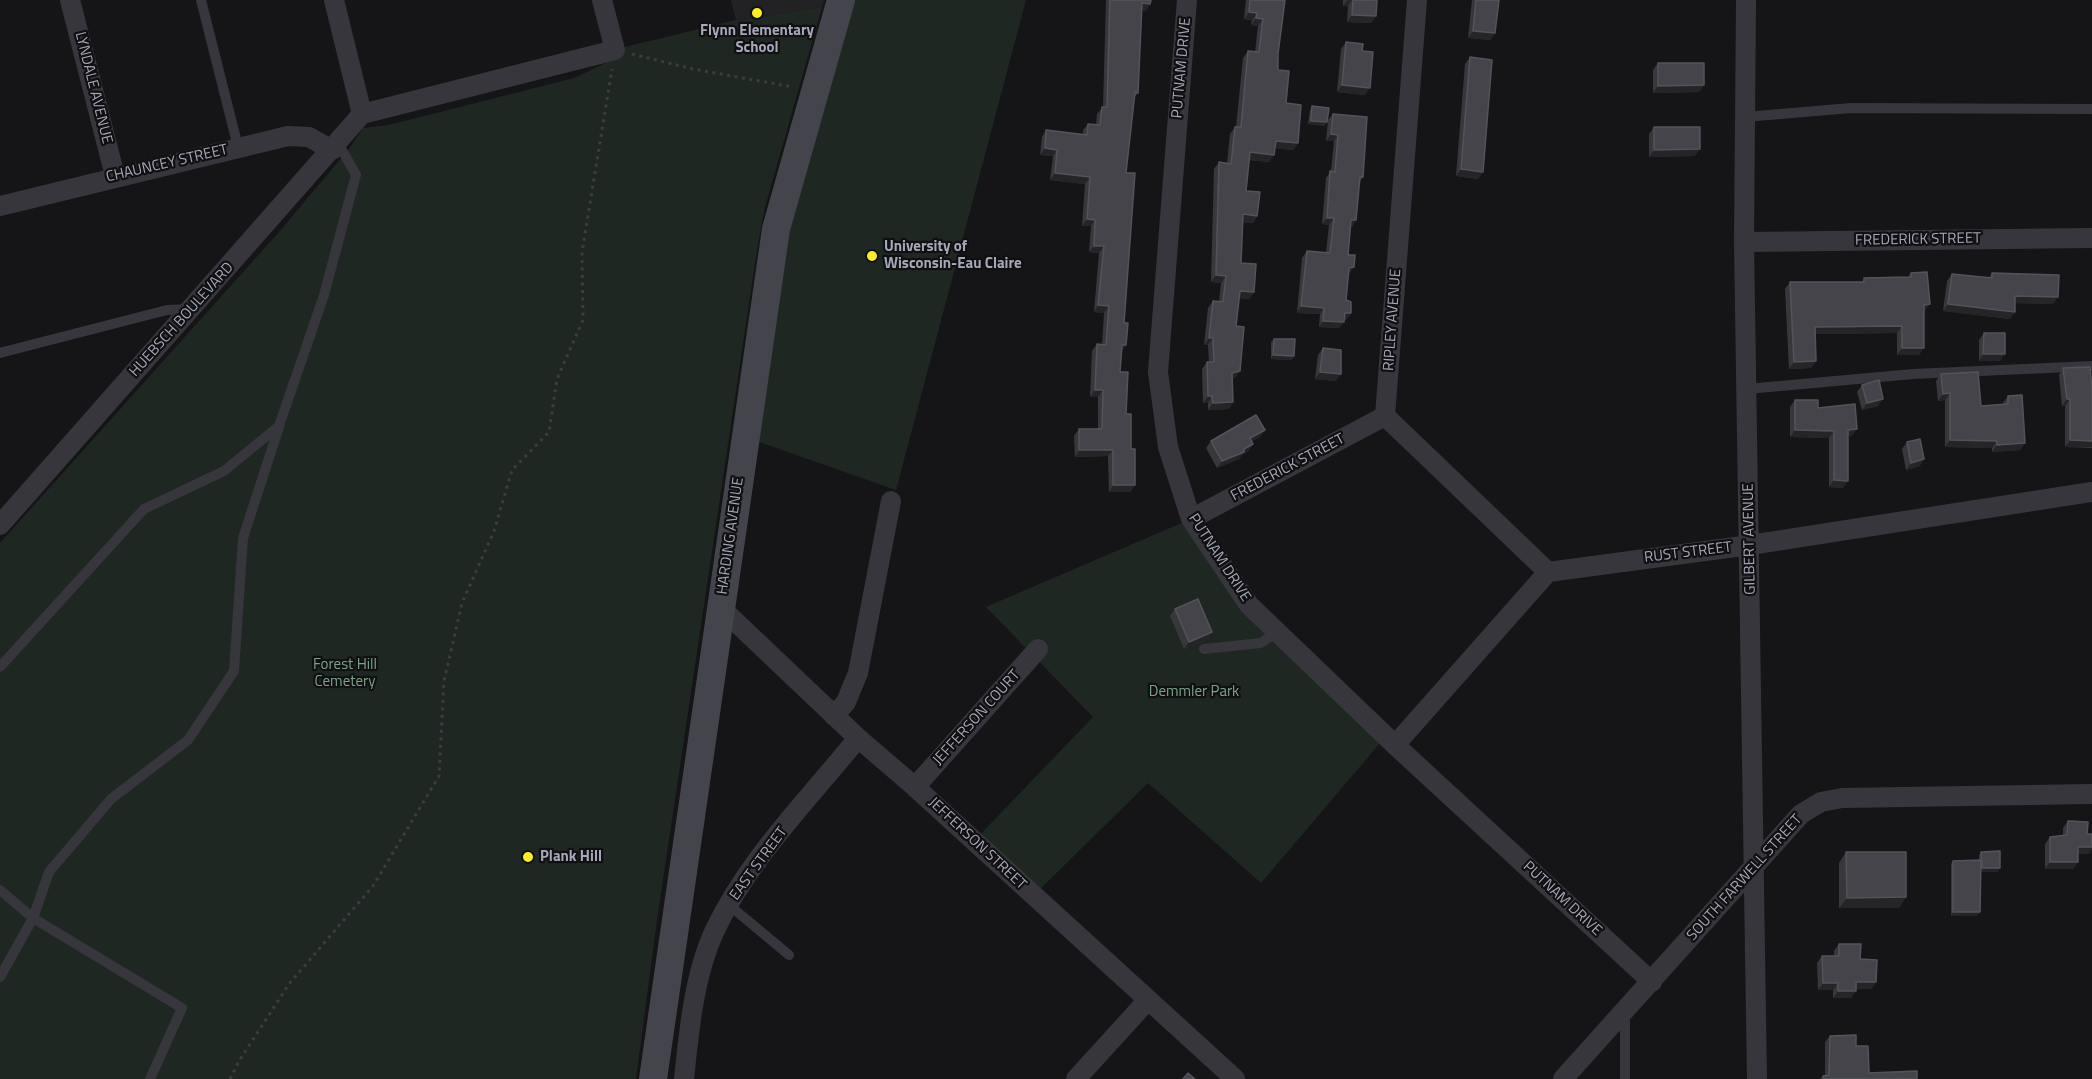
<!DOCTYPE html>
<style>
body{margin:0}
canvas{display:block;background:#151517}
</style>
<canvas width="2092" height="1079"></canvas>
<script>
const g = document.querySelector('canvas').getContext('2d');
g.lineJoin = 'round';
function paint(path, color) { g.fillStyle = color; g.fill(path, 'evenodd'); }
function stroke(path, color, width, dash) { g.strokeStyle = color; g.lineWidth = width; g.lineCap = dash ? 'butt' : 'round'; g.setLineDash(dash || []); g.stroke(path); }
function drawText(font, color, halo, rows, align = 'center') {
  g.font = font + ' "Titillium Web",sans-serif'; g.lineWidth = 4.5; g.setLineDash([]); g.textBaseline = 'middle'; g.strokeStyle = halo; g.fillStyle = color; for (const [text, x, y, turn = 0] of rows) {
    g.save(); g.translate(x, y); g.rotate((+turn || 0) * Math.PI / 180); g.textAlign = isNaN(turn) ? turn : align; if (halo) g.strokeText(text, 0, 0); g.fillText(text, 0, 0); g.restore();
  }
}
paint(new Path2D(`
 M731,0h93l-2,7 -86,13z`), '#222124');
paint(new Path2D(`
 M841,0h185l-130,490 -151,-53 31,-208z
 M822,7l-57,200 -7,36 -101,677 -21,159h-636v-536l279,-311 70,-83 14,-21 26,-3 185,-47 36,-17 11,-13 115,-28z
 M1191,519l58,86 137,131 -125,147 -113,-100 -115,113 -59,-55 119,-124 -107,-110z`), '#1f2722');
stroke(new Path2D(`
 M632,54l61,15 100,18
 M230,1079l9,-18 50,-77 84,-98 66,-110 5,-95 18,-78 32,-72 18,-61 37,-38 8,-53 26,-59 -1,-68 30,-183`), '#3c3c43', 3, [3, 4.5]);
stroke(new Path2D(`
 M201,0l37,147
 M1745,117l106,-9 241,1
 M0,353l167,-43 24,-1
 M1747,389l166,-15 179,-8
 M1204,649l57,-6 16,-11
 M0,667l144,-158 80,-38 55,-45 45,-131 32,-120 -18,-32
 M0,890l33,28 149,90 -32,71
 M729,905l60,50
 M0,977l33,-59 16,-46 62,-73 77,-59 46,-69 9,-133 36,-111
 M1625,1079v-68`), '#36363c', 10);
stroke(new Path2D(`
 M70,0l45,176
 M334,0l28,114
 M1187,0l-29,372 10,75 23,72 58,86 146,140 257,237
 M1417,0l-32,416 163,156
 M1746,0l-2,242 13,837
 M362,114l253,-64 -13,-50
 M0,206l288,-70 21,1 23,13
 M1744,242l348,-4
 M1191,519l194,-103
 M0,525l362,-411
 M720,607l138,131 57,49 320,292
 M834,716l12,-14 12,-29 33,-172
 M1395,745l153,-173 202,-27 342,-53
 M915,787l123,-138
 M684,1079c5,-48 10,-103 30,-147 34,-73 94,-132 144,-194
 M1076,1079l71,-78
 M1563,1079l238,-265 20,-12 21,-4 250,-4`), '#36363c', 20);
stroke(new Path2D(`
 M653,1079l123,-850 65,-229`), '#44444c', 28);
paint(new Path2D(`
 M1106,0h45l-1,4 -4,7 -4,-1 -4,83 -4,5 -8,75 -2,150 2,22 -5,7 -1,20 11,77 4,36 -5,7h-21l-1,-36 -33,1 -1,-21 5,-7h19v-32h-8l2,-46 5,-7 5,1 2,-32 -10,-1 5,-59 -10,-1 2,-26h-9l3,-42 -35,-4 3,-24 -13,-1 2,-18 4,-7 37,4v-4l5,-6 8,1 1,-11 6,-7z
 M1246,0h39l-7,54v16l8,33 12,40 -5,7 -18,-2 -6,14 -20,-2 -3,31 11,25 -4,7 -11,-1 -1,41 13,29 -5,7 -10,-1 -3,28 -1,52h-2v24l-4,7 -21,1v-7h-5l-1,-34 5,-7h2l-1,-17h-4l4,-37 5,-7 6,1 2,-19 -10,-1 3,-113 5,-7 8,1 3,-29 5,-7h1l7,-69 5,-7 7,1 3,-26 -7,-1 1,-5 -8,-1z
 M1343,0h34l-1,16 -5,7 -24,-1 1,-16h-5z
 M1472,0h27l-4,33 -5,7 -22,-2z
 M1346,42l16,9 3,44 -28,-3 4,-43z
 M1470,57l8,122 -22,-3 9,-112z
 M1658,63l46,22 -5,7 -46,1v-23z
 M1312,106l13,20 -17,-2 2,-14z
 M1333,114l30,63 -4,6 -3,37 -4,7 -2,-1 -2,29 2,18 -2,1 -2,26 5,13 -5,7h-2l-5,8 -20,-1 1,-13 -23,-1 5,-55 5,-7 19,2 3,-28 -7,-1 4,-46 5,-7 3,-30h-8l2,-21z
 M1654,127l41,29 -46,1v-23z
 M1911,273l14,38h-1l-5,44h-22v-22l-81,1v27l-5,7 -22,1 -4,-80 5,-7h72l2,-4 44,-1z
 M1992,273l61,31 -38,-1 -5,16 -67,-8 4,-30 5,-7 37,4z
 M1984,333l16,28h-21v-21z
 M1274,339l18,21 -21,-1v-17z
 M1323,348l13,33 -21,-2 3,-24z
 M2063,368l29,21v59l-27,-1v-41h-3l-3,-31z
 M1941,374l40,32 22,-1v-2l5,-7 17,47 -5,7 -28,2v-4l-47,-1v-47l-7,1 -2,-20z
 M1862,385l16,21 -16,4 -5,-18z
 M1795,400l23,8 34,28h-4l-5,52 -14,-1v-49l-39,-1v-30z
 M1260,437l-8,4 1,3 -5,7 -5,3 -4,5 -22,9 -11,-20 5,-7z
 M1907,442l13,24 -14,4 -4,-21z
 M1175,609l37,23 -4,7 -24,10 -14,-33z
 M2068,821l19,13h5v15l-3,5h-11v8l-5,7h-28v-25l5,-7 13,-1v-8z
 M1846,852l60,45 -7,11h-60v-45z
 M1981,852l17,20h-17l-4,44h-26v-52l2,-3 26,-1v-5z
 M1839,944l21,15 16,23 -5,7h-15l-5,9h-18v-8h-15l-1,-27 5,-7h12v-5z
 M1830,1036l26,10 13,27 48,6h-97l3,-3h2v-34z`), '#38383c');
paint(new Path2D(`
 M1347,0h5l-4,6h-5z
 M1142,3l8,1 -4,7 -8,-1z
 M1249,12l8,1 -5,7 -8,-1z
 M1352,15l24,1 -5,7 -24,-1z
 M1256,18l7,1 -5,7 -7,-1z
 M1473,31l22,2 -5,7 -22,-2z
 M1342,85l28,3 -5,7 -28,-3z
 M1704,85l-5,7 -46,1 5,-7z
 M1311,121l16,1 -2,4 -17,-2z
 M1331,134l7,1 -4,6h-8z
 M1276,141l22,2 -5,7 -22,-2z
 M1045,148l12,2 -4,6 -13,-1z
 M1700,149l-5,7 -46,1 5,-7z
 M1250,152l24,3 -5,7 -24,-3z
 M1461,169l22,3 -5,7 -22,-3z
 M1055,173l35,4 -5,7 -35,-4z
 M1243,214l14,2 -4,7 -15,-2z
 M1327,218h7l-5,7 -7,-1z
 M1087,219l8,1 -4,6h-9z
 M1351,220h5l-4,7 -6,-1z
 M1094,246h10l-5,7 -10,-1z
 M1354,267l-4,6 -6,1 5,-6z
 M1216,275l10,1 -5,7 -10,-1z
 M1240,291l14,1 -5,7 -14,-1z
 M2015,296l43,1 -5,7 -43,-1z
 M1930,304l-5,7 -6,1 5,-7z
 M1948,304l67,8 -5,7 -67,-8z
 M1098,305l11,1 -5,7 -10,-1z
 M1301,306l23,2 -4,6 -23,-1z
 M1345,313h6l-5,7 -6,-1z
 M1323,321l21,1 -5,6 -20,-1z
 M1902,326l-5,7 -86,1 4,-7z
 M1209,338h4l-5,7h-4z
 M1122,345h4l-5,7z
 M1902,348h22l-5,7h-22z
 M1983,354h22l-5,7h-21z
 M1273,355l21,1 -2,4 -21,-1z
 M1816,361l-5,7 -22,1 5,-7z
 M1240,371l-5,7 -7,1 4,-6z
 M1320,372l21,2 -5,7 -21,-2z
 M1095,390h8l-5,7h-8z
 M1950,393l-5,7 -7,1 5,-7z
 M1208,396h4l-4,7h-5z
 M1883,399l-5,7 -16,4 5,-7z
 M2067,399h3l-5,7h-3z
 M1233,402l-4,7 -21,1 5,-7z
 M1857,429l-5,7 -9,1 5,-7z
 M1265,430l-5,7 -15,8 5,-7z
 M1795,430l39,1 -5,7 -39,-1z
 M1950,440l47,1 -5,7 -47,-1z
 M2070,440l22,1v6h-27z
 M2025,443l-5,7 -28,2 5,-7z
 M1253,444l-5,7 -5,3 -4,5 -22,9 5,-7z
 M1079,450h34l-5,6 -33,1z
 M1924,459l-4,7 -14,4 5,-7z
 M1834,480l14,1 -5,7 -14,-1z
 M1113,485h22l-5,7h-21z
 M1212,632l-4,7 -24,10 5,-7z
 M2078,847h14v2l-3,5h-16z
 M2050,862h28l-5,7h-28z
 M1982,868h18l-2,4h-19z
 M1906,897l-7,11h-60l8,-10z
 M1953,912h27l-3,4h-26z
 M1856,982h20l-5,7h-20z
 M1823,983h15l-5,7h-15z
 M1838,991h18l-5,7h-18z`), '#252528');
const building = new Path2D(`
 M1110,0h41l-1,4 -8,-1 -4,90 -3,-1 -9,81h9l-11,150h4l-2,22h-4l-2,27h8l-2,42h5v35h4v36h-22v-35h-34v-21h23l1,-39h-8l2,-46 9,1 3,-39 -11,-1 6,-59h-10l1,-26 -8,-1 3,-42 -35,-4 2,-23 -12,-2 1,-18 41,5 1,-11 12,1 2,-18h5z
 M1250,0h35l-7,54v16l11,1 -3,32 15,2 -3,38 -22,-2 -2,14 -24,-3 -4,39 14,1 -3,24 -14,-2 -2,49 15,1 -2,28 -14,-1 -4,35 8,1 -4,44 -8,2 1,29 -20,1 -1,-7h-4l-1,-34h7l-1,-24h-4l4,-37 10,1 3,-26 -10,-1 3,-113 12,2 4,-37h6l7,-76 11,1 4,-33 -7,-1 1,-5 -8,-1z
 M1353,0h24l-1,16 -24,-1z
 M1476,0h23l-4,33 -22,-2z
 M1346,42l17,2 -1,7 11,1 -3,36 -28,-3z
 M1470,57l22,3 -9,112 -22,-3z
 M1658,63h46v22l-46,1z
 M1312,106l17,2 -2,14 -16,-1z
 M1333,114l34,3 -4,60h-3l-4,43h-5l-3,35h7l-1,12 -5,1 -3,32 5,2v11h-6l-1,9 -21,-1 1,-13 -23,-2 6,-55 23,2 4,-35h-7l3,-47 5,1 3,-37 -7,-1z
 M1654,127h46v22l-46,1z
 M1927,272l3,32 -6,1v43h-22v-22l-87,1 1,34 -22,1 -4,-80h74v-4l47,-1v-4z
 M1992,273l67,2 -1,22 -43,-1v16l-67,-8 4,-30 40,4z
 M1984,333h21v21h-22z
 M1274,339h21l-1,17 -21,-1z
 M1323,348l18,2v24l-21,-2z
 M2090,367l2,22v52l-22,-1v-41h-3l-4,-31z
 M1978,372l3,34 27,-2v-8l14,-1 3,48 -28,2v-4l-47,-1v-47l-7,1 -2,-20z
 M1879,380l4,19 -16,4 -5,-18z
 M1795,400h23v8l37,-4 2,25 -9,1v51l-14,-1v-49l-39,-1z
 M1256,415l9,15 -15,8 3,6 -9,5v3l-22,9 -11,-20z
 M1920,439l4,20 -13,4 -4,-21z
 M1198,599l14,33 -23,10 -14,-33z
 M2068,821l20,1 -1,12h5v13h-14v15h-28v-25l17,-2z
 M2000,851v17h-18l-1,-16z
 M1846,852h60v45l-59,1z
 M1981,860l-1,52h-27v-51z
 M1839,944h22l-1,15 17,1 -1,22h-20v9h-18v-8h-15l-1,-27h17z
 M1856,1035v11h12l1,27 48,-2v8h-94v-3l6,-1 1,-39z
 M1188,1073l7,6h-12z`);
paint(building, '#44444a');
stroke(building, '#53545b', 1.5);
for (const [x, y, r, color] of [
 [757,13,6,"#fcec28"],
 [872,256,6,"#fcec28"],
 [528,857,6,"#fcec28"]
]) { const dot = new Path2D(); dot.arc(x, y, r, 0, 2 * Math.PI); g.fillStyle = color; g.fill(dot); stroke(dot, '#101012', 2); }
drawText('bold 15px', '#a6a7b8', '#101012', [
 ["Flynn Elementary",757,31,"center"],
 ["School",757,48,"center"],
 ["University of",884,247],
 ["Wisconsin-Eau Claire",884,264],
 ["Plank Hill",540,857]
], 'left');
drawText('15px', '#a6a7b8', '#101012', [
 ["PUTNAM DRIVE",1182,68,-85],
 ["LYNDALE AVENUE",93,88,76],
 ["CHAUNCEY STREET",167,164,-13],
 ["FREDERICK STREET",1918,240,-1],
 ["HUEBSCH BOULEVARD",182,320,-48],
 ["RIPLEY AVENUE",1393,320,-86],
 ["FREDERICK STREET",1288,468,-28],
 ["HARDING AVENUE",731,536,-82],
 ["GILBERT AVENUE",1750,539,-91],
 ["RUST STREET",1688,553,-7],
 ["PUTNAM DRIVE",1219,558,57],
 ["JEFFERSON COURT",977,718,-48],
 ["JEFFERSON STREET",977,844,43],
 ["EAST STREET",759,864,-54],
 ["SOUTH FARWELL STREET",1745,878,-48],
 ["PUTNAM DRIVE",1562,899,43]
]);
drawText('15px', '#7ca489', '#101012', [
 ["Forest Hill",345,665],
 ["Cemetery",345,682],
 ["Demmler Park",1194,692]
]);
</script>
